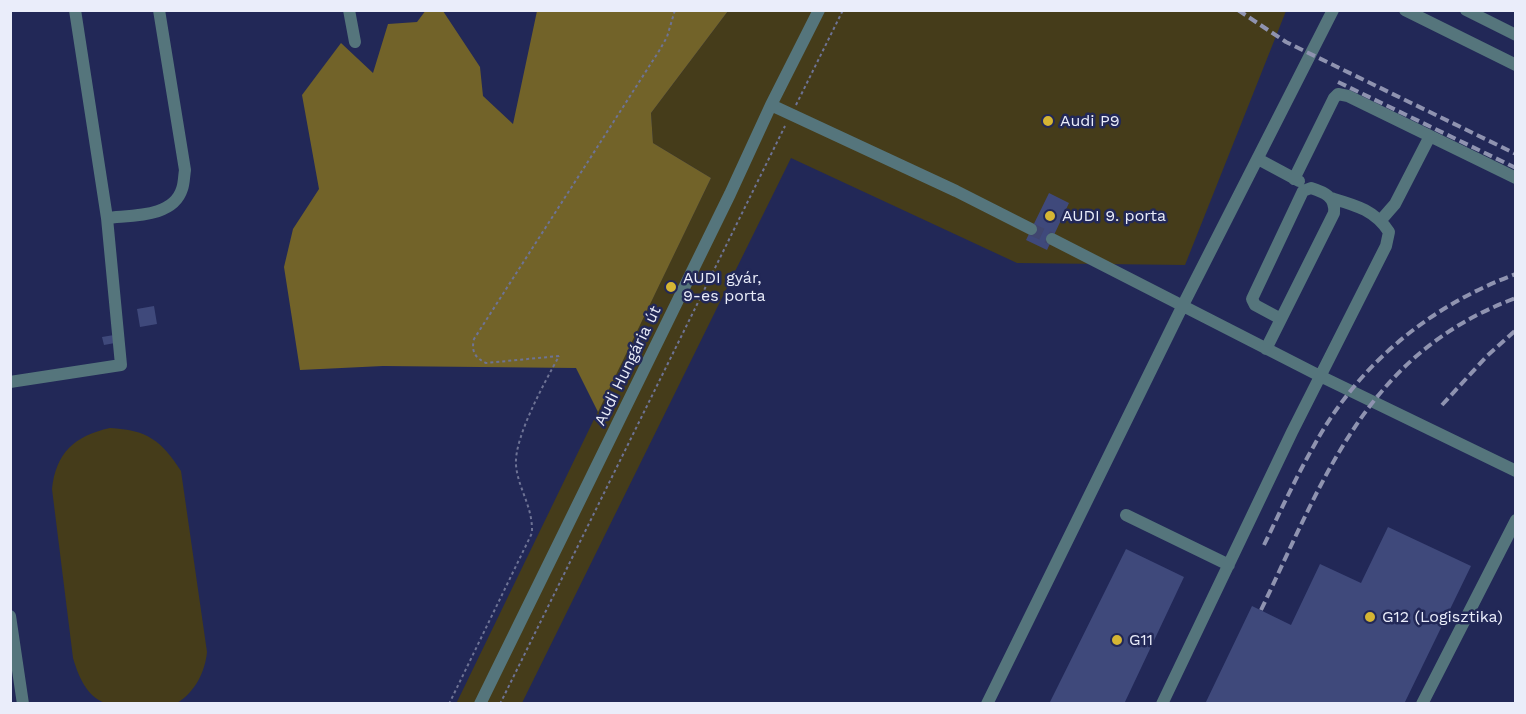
<!DOCTYPE html>
<meta charset="utf-8">
<style>
body{margin:0}
#map{position:relative;width:1526px;height:714px;overflow:hidden;background:#222857;font-family:"Work Sans",sans-serif}
canvas{display:block}
.frame{position:absolute;inset:0;border:12px solid #eaedfa;pointer-events:none}
</style>
<div id="map">
<canvas width="1526" height="714"></canvas>
<div class="frame"></div>
</div>
<script>
const g = document.querySelector('canvas').getContext('2d');
g.lineJoin = 'round';
function paint(path, color) { g.fillStyle = color; g.fill(path, 'evenodd'); }
function stroke(path, color, width, dash) { g.strokeStyle = color; g.lineWidth = width; g.lineCap = dash ? 'butt' : 'round'; g.setLineDash(dash || []); g.stroke(path); }
function drawText(font, color, halo, rows, align = 'center') {
  g.font = font + ' "Work Sans",sans-serif'; g.lineWidth = 5; g.setLineDash([]); g.textBaseline = 'middle'; g.strokeStyle = halo; g.fillStyle = color; for (const [text, x, y, turn = 0] of rows) {
    g.save(); g.translate(x, y); g.rotate((+turn || 0) * Math.PI / 180); g.textAlign = isNaN(turn) ? turn : align; if (halo) g.strokeText(text, 0, 0); g.fillText(text, 0, 0); g.restore();
  }
}
paint(new Path2D(`
 M728,11h558l-101,254 -168,-2 -226,-105 -269,545 -66,1 255,-526 -58,-35 -2,-30z
 M110,428c37,2 51,12 71,43l26,181c-2,20 -12,40 -30,51 -13,1 -63,3 -72,0 -19,-7 -27,-28 -32,-45l-21,-169c4,-36 22,-53 58,-61z`), '#453c1a');
paint(new Path2D(`
 M426,10l17,1 37,56 3,29 30,28 24,-113h191l-77,102 2,30 58,35 -113,234 -22,-44 -193,-2 -83,4 -16,-103 9,-38 26,-40 -17,-94 39,-52 32,30 15,-49 29,-2z`), '#726329');
paint(new Path2D(`
 M1049,193l20,10 -22,47 -21,-10z
 M154,306l3,18 -17,3 -3,-18z
 M114,335l1,8 -11,2 -2,-8z
 M1388,527l83,39 -67,138h-199l47,-98 39,19 29,-61 41,19z
 M1126,549l58,28 -60,127h-75z`), '#3f497b');
stroke(new Path2D(`
 M1031,229l21,10`), '#40466f', 12, [12, 6]);
stroke(new Path2D(`
 M796,105l47,-95
 M559,356l-73,7c-11,-5 -15,-12 -12,-24l185,-288 8,-14 8,-27
 M449,704l83,-171c1,-27 -14,-44 -16,-68 -2,-28 29,-83 43,-109
 M500,704l285,-578`), '#6e7395', 2, [3, 3]);
stroke(new Path2D(`
 M349,10l6,32
 M1405,10l111,55
 M1466,10l50,25
 M771,105l185,86 75,38
 M1258,159l41,22
 M1294,179l40,-81 4,-4 10,2 168,82
 M107,218c24,-3 66,0 75,-29 2,-5 2,-13 3,-19l-26,-160
 M1381,220l14,-16 35,-68
 M1052,239l268,137 196,95
 M1266,349l68,-136c2,-16 -10,-21 -23,-25l-8,3 -51,108 3,6 26,14
 M10,382l111,-17 -14,-147 -32,-208
 M1126,515l103,50
 M10,616l13,88
 M480,704l250,-510 41,-89 48,-95
 M987,704l196,-399 150,-295
 M1162,704l130,-272 94,-186 3,-14c-14,-22 -34,-27 -58,-34
 M1422,704l94,-184`), '#55757c', 12);
stroke(new Path2D(`
 M1238,10l48,32 230,112
 M1338,82l178,86
 M1442,405l45,-49 29,-26
 M1264,545c17,-35 33,-70 52,-103 44,-79 115,-137 200,-168
 M1261,610c63,-131 105,-257 255,-312`), '#8f93b0', 4, [9, 4.5]);
for (const [x, y, r, color] of [
 [1048,121,6,"#d5b534"],
 [1050,216,6,"#d5b534"],
 [671,287,6,"#d5b534"],
 [1370,617,6,"#d5b534"],
 [1117,640,6,"#d5b534"]
]) { const dot = new Path2D(); dot.arc(x, y, r, 0, 2 * Math.PI); g.fillStyle = color; g.fill(dot); stroke(dot, '#222857', 2); }
drawText('16px', '#eaedfa', '#222857', [
 ["Audi P9",1060,121],
 ["AUDI 9. porta",1062,216],
 ["AUDI gyár,",683,278],
 ["9-es porta",683,296],
 ["G12 (Logisztika)",1382,617],
 ["G11",1129,640]
], 'left');
drawText('16px', '#eaedfa', '#222857', [
 ["Audi Hungária út",628,366,-64]
]);
</script>
